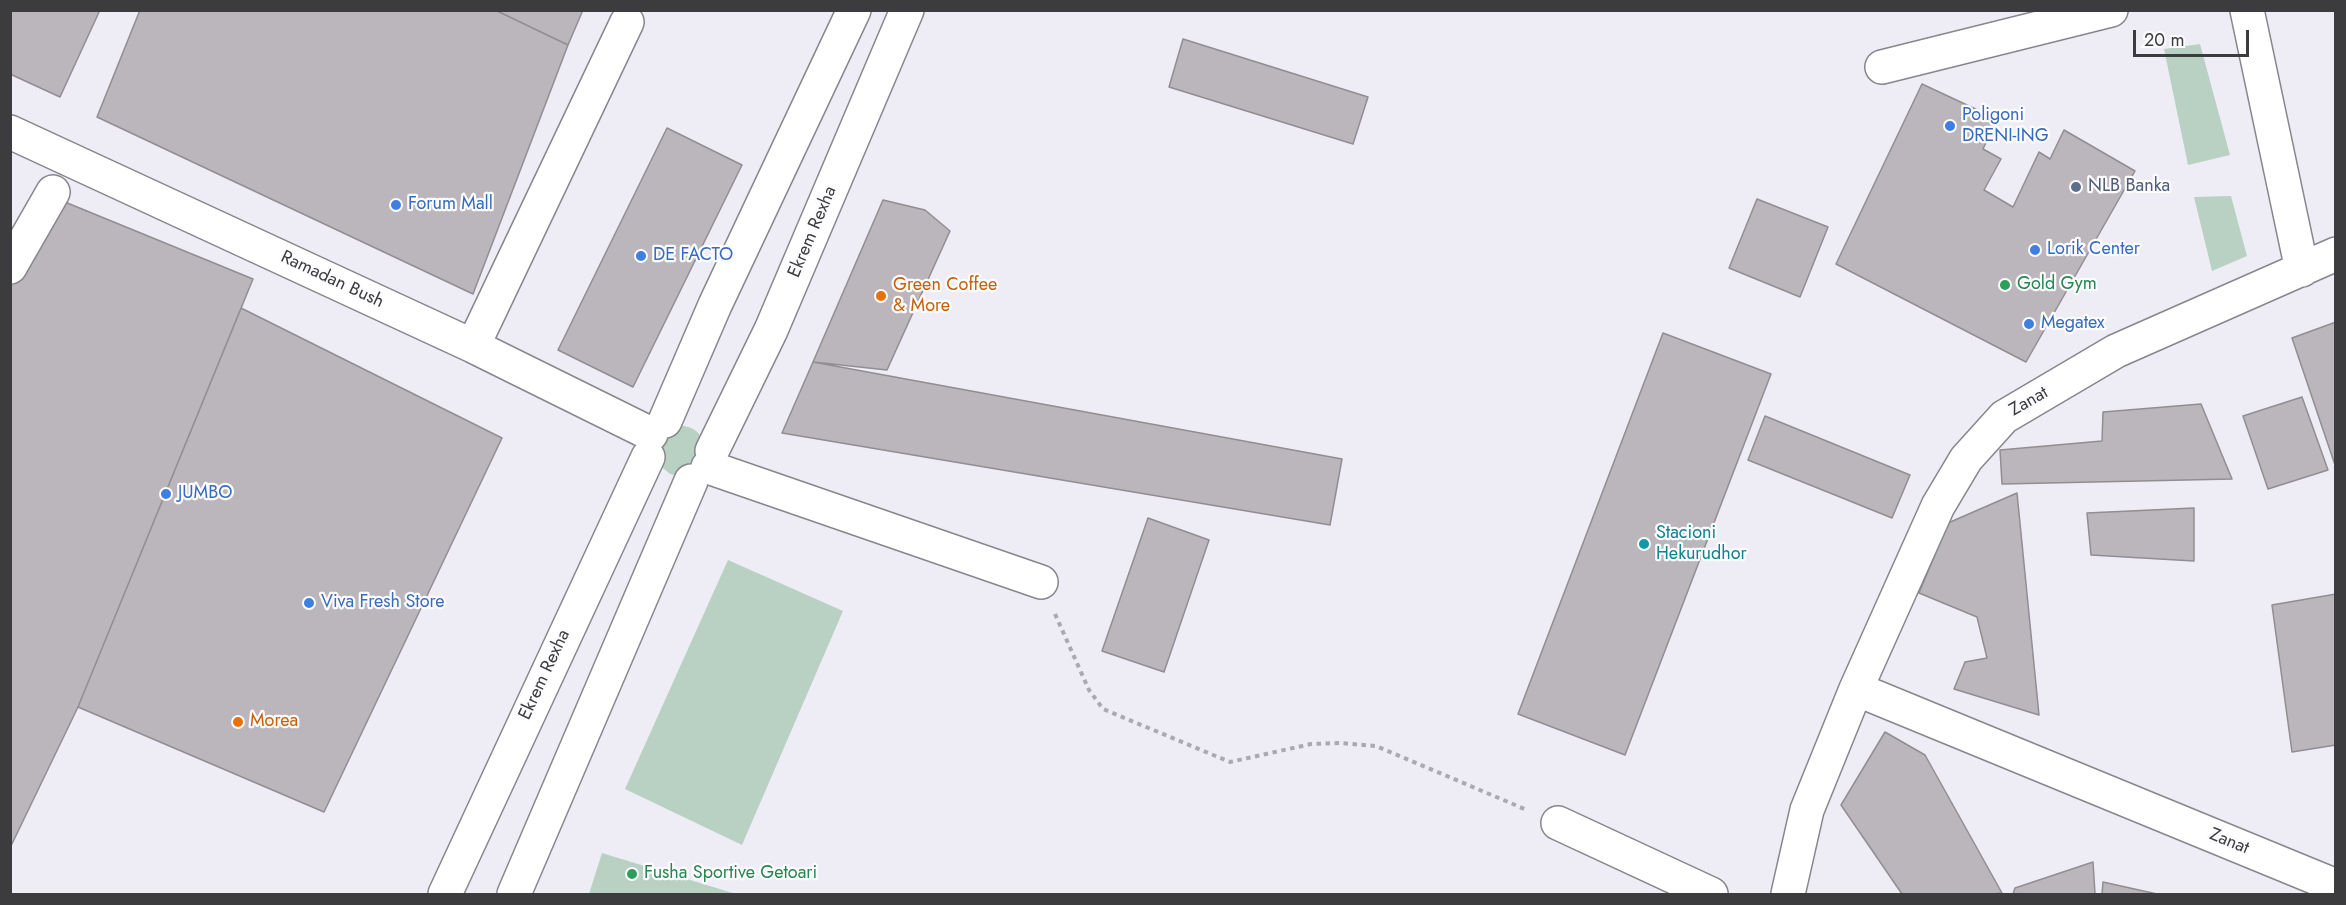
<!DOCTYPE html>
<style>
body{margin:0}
#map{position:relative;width:2346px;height:905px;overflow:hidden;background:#eeedf5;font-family:Jost,sans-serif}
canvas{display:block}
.frame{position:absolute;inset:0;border:12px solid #3c3b3e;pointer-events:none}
.scale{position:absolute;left:2133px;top:30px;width:116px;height:27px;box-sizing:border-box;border:3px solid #3c3b3e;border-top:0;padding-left:8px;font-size:18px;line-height:21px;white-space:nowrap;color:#3c3b3e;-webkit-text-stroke:4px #fcfbfe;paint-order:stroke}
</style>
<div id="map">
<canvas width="2346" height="905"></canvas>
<div class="frame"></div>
<div class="scale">20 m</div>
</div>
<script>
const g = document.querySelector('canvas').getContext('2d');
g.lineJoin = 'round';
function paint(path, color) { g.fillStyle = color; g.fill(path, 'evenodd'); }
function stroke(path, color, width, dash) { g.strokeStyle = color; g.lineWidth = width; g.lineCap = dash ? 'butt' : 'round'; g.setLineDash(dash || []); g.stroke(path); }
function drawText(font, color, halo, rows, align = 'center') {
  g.font = font + ' Jost,sans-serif'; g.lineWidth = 4.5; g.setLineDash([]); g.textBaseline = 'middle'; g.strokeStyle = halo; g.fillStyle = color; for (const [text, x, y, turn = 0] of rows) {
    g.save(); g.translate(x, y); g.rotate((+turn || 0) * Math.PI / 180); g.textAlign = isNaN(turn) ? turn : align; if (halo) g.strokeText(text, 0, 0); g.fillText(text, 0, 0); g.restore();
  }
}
paint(new Path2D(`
 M2200,44l30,111 -42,10 -24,-116z
 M2231,196l16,60 -35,15 -18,-74z
 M679,425c23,3 25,14 25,34l-25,17 -9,-2 -13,-11 1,-25z
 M728,560l115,51 -101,234 -117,-56z
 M602,853l134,41h-147z`), '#b8d1c2');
const building = new Path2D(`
 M10,10h90l-40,87 -50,-23z
 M140,10h355l73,35 -95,249 -376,-177z
 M495,10h88l-15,35z
 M1183,39l185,58 -15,47 -184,-57z
 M1922,84l75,35 -14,30 18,10 -17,31 29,17 26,-55 11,7 14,-29 71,41 -109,191 -190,-98z
 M667,128l75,37 -109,222 -75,-37z
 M1757,199l71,28 -28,70 -71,-29z
 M60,200l193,79 -175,428 -68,141v-564z
 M883,200l42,10 25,21 -63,139 -74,-8z
 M241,308l261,130 -178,374 -246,-105z
 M2336,322v146l-44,-130z
 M1663,333l108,41 -146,381 -107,-41z
 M813,362l529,97 -12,66 -548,-92z
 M2302,397l26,73 -60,19 -25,-73z
 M2201,404l31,75 -230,5 -2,-34 102,-9 1,-29z
 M1765,416l145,59 -18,43 -144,-58z
 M2017,493l22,222 -85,-26 11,-27 22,-4 -10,-41 -58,-24 29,-70z
 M2194,508v53l-103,-6 -4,-42z
 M1148,518l61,22 -45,132 -62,-21z
 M2336,594v151l-44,7 -20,-147z
 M1885,732l40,23 77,138 -9,1h-91l-61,-89z
 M2093,862l2,32h-82l2,-6z
 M2103,882l54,12h-55z`);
paint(building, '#bbb6bc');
stroke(building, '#918d92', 1.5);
const minor = new Path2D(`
 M2247,10l55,260
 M1882,67l229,-57
 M10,132l463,214 178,88
 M10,267l43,-75
 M473,346l154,-324
 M665,421l50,-116 139,-295
 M712,451l59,-121 136,-320
 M708,467l333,115
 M1856,689l480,197
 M1558,823l153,71
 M445,894l203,-437
 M514,894l177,-413
 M1788,894l19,-84 49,-121 82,-183 28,-47 38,-42 112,-66 220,-97`);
stroke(minor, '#87868d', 36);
stroke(new Path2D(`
 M1055,614l34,76 14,19 127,53 81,-18 28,-1 37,3 151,64`), '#aaa9af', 4, [4.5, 4.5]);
stroke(minor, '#fff', 33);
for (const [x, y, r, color] of [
 [1950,126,6,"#3f7fe0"],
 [2076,187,6,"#5c6f8a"],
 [396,205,6,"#3f7fe0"],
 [2035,250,6,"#3f7fe0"],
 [641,256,6,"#3f7fe0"],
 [2005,285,6,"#2e9e5b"],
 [881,296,6,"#e8710a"],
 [2029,324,6,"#3f7fe0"],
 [166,494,6,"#3f7fe0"],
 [1644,544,6,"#0f9aa8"],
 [309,603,6,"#3f7fe0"],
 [238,722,6,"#e8710a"],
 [632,874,6,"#2e9e5b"]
]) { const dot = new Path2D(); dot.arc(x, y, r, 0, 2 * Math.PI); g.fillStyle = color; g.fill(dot); stroke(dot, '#fcfbfe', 2); }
drawText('18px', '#366cbe', '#fcfbfe', [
 ["Poligoni",1962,116],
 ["DRENI-ING",1962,137],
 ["Forum Mall",408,205],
 ["Lorik Center",2047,250],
 ["DE FACTO",653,256],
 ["Megatex",2041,324],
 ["JUMBO",178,494],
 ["Viva Fresh Store",321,603]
], 'left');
drawText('18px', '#4e5e75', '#fcfbfe', [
 ["NLB Banka",2088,187]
], 'left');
drawText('18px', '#3c3b3e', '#fcfbfe', [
 ["Ekrem Rexha",813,232,-67],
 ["Ramadan Bush",332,280,25],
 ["Zanat",2029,402,-30],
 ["Ekrem Rexha",545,675,-65],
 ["Zanat",2229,842,22]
]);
drawText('18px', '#27864d', '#fcfbfe', [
 ["Gold Gym",2017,285],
 ["Fusha Sportive Getoari",644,874]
], 'left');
drawText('18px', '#c56008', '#fcfbfe', [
 ["Green Coffee",893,286],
 ["& More",893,307],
 ["Morea",250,722]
], 'left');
drawText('18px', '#0d838f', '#fcfbfe', [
 ["Stacioni",1656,534],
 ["Hekurudhor",1656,555]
], 'left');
</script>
